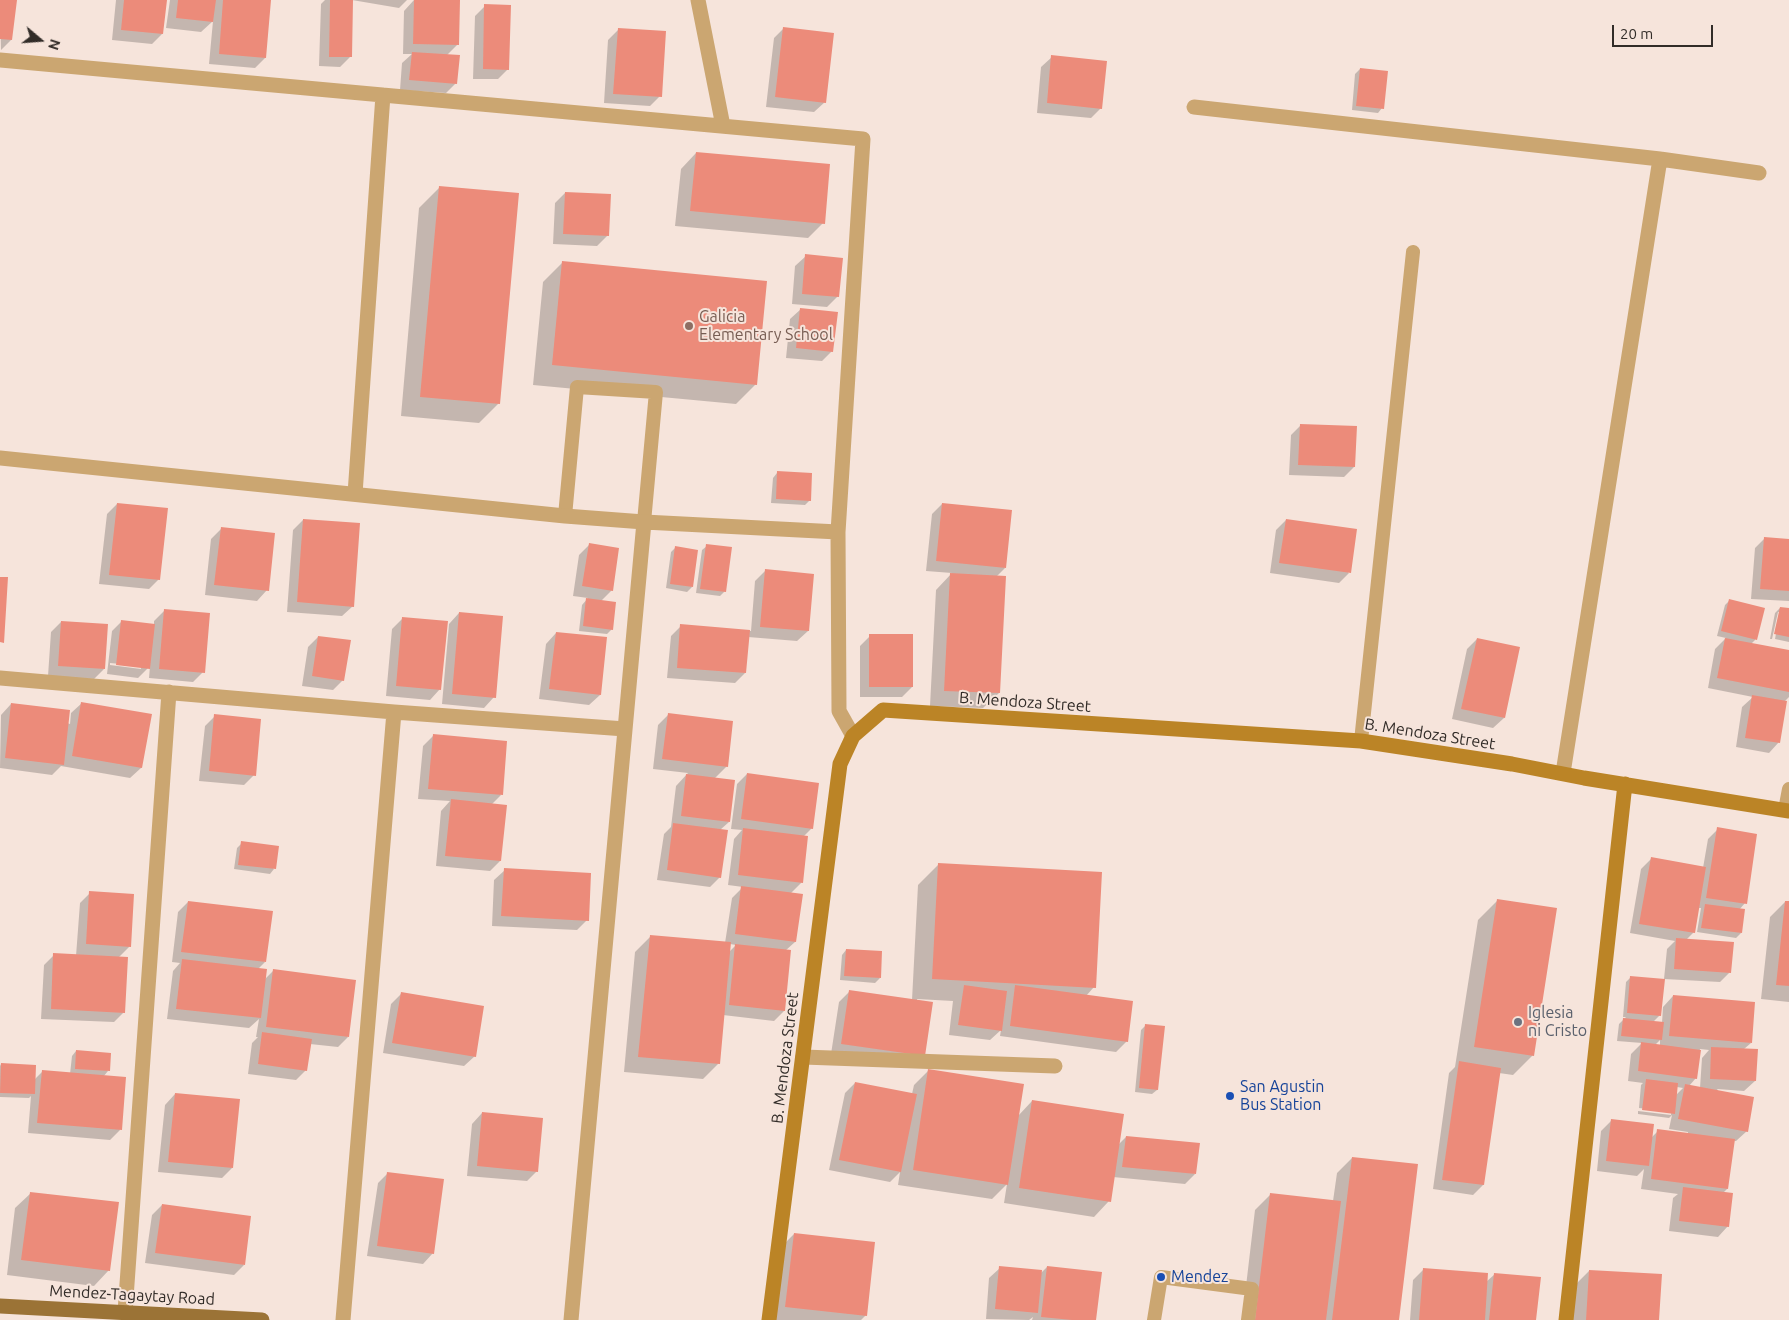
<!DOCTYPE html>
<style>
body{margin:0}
#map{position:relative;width:1789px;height:1320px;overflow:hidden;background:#f6e4db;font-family:Ubuntu,sans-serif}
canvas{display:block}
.north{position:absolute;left:15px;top:15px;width:50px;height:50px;-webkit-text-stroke:4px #f6e4db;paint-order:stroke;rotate:108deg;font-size:14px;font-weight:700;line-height:20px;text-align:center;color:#322c28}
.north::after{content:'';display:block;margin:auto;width:18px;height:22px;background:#322c28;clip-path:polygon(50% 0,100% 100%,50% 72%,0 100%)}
.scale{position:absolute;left:1612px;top:25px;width:101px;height:22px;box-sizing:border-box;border:2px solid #322c28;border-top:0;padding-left:6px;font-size:15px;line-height:18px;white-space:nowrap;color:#322c28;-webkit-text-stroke:4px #f6e4db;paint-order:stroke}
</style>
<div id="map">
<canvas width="1789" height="1320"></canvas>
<div class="north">N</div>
<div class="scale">20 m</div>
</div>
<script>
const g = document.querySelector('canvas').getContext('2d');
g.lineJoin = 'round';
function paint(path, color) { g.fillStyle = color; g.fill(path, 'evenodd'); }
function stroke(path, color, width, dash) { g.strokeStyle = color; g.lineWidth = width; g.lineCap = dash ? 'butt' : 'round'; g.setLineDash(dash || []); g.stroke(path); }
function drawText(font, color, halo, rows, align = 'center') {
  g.font = font + ' Ubuntu,sans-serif'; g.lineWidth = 4; g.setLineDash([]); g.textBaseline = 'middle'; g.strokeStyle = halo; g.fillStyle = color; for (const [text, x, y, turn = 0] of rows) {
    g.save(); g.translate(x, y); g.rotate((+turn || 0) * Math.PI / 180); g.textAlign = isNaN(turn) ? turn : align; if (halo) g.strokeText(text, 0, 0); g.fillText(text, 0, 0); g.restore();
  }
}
paint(new Path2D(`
 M0,0h15l-4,40 -10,10z
 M116,0h50l-4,34 -10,10 -40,-4z
 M170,0h100l-5,58 -10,10 -46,-4 4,-43 -12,11 -35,-4z
 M325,0h26l-1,57 -10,10 -21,-1 2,-62z
 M352,0h55l-8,8z
 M414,0l44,44 -12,12 10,27 -10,10 -46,-3 2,-27 10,-9h-9l1,-43z
 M485,6l23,63 -10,10h-25l2,-63z
 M784,28l41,74 -11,10 -48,-5 8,-69z
 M619,29l41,67 -10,10 -46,-3 4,-63z
 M1052,57l49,51 -10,10 -54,-5 4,-46z
 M1360,69l22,39 -4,5 -26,-3 3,-36z
 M696,153l127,70 -15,15 -133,-12 6,-57z
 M439,188l60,215 -20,20 -78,-7 18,-208z
 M565,193l43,42 -11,11 -44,-2 2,-41z
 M806,256l32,40 -11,11 -35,-3 3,-38z
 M563,262l193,122 -20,20 -203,-19 10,-103z
 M801,309l31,42 -10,10 -36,-3 4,-39z
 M1301,425l53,42 -10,10 -55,-2 2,-40z
 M777,473l33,27 -5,5 -34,-2 2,-25z
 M117,504l42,75 -10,10 -50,-5 8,-70z
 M942,504l63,64 -9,9 3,116 -16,15 -53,-2 6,-116 16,-17 -26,-2 6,-57z
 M303,520l50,86 -11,10 -55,-4 6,-82z
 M1286,520l63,53 -10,10 -69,-10 6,-43z
 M221,529l46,61 -10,11 -52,-6 6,-56z
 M1765,538l24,2v61l-38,-2 4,-51z
 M589,545l23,45 -11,11 11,28 -5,5 -28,-3 3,-26 6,-7 -15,-2 6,-41z
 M707,546l18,45 -5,5 -24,-3 6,-43z
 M676,547l16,40 -5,5 -21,-4 5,-36z
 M766,570l42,61 -11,10 -49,-4 -3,36 -10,10 -68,-5 4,-42 10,-10 70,5 4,-50z
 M1730,600l33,9 -8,31 -4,4 38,7v46l-4,4 -6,41 -10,11 -33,-6 6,-40 11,-10 -45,-9 7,-39 11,-11 -9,-2 8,-31z
 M1780,608l9,2v32l-14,-3 5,-27h-2l-6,27h-2l5,-26z
 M165,610l38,62 -10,10 -44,-4 1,-12 -12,12 -31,-4 5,-43 10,-10 32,4v-4zM110,663l31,3v3l-31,-4z
 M459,613l35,84 -10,11 -42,-4 7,-80z
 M403,618l37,71 -10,11 -44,-4 6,-67z
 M61,622l43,47 -10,10 -46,-3 3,-44z
 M556,633l50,6 -6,56 -11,10 -50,-6 7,-55z
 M870,636l42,51 -10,10h-42v-51z
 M318,637l25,43 -10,10 -31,-4 6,-39z
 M1477,639l27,79 -11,10 -41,-9 15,-70z
 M82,703l68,12 -9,53 -11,10 -69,-12 -9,9 -52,-7 1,-53 10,-11 59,20 1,-11z
 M668,715l59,51 -13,13 15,43 -9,8v47l-10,10 -53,-7 7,-46 7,-7 5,-41 12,-13 -35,-4 5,-44z
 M215,716l39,59 -10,10 -45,-4 6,-55z
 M433,736l68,59 -9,9 8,57 -10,10 -54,-5 5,-55 9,-10 -32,-2 5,-53z
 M747,774l65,54 -8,8 -2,46 -12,12 5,48 -10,9 -1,60 -10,10 -51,-6 -4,48 -16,16 -79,-7 11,-120 15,-15 75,6 7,-45 11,-11 -15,-2 6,-46 8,-9 -11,-1 6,-45zM730,944l6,1 -7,7z
 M1718,829l27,74 -6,7 2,23 -5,5 -39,-6 4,-24h-3l-4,24 -8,8 44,32 -10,10 -56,-3 3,-30 8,-8 -45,-8 11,-64 10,-10 52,9 5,-29z
 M242,843l32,26 -4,5 -36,-5 3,-21z
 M938,865l156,122 -8,9 41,45 -11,11 -116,-16 1,-6 -11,10 -41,-5 4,-34 -36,-2 7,57 -93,-2 8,-52 10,-10 63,8 6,-115z
 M505,870l82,50 -10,10 -85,-4 2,-46z
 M90,893l40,53 -12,12 6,54 -10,10 -73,-3 3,-54 10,-10 22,1 4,-53z
 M1498,900l35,155 -20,20 -14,-2 -16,112 -10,10 -40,-6 16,-116 6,-6 23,-147z
 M188,902l77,60 -7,7 6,11 9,-9 75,66 -10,10 -28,-3 -4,26 -10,10 -48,-6 4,-31 6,-6h-2l3,-18 -10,9 -82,-9 6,-48 7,-8 -8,-1 6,-50z
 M1785,902l4,1v99l-28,-3 9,-82z
 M846,950l34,28 -5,5 -35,-3 2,-25z
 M1631,977l29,38 -7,7 9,1 1,-16 10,-11 78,47 -7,6 11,32 -11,10 -27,-2 30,42 -11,10h-3l-6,48 -4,4 5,33 -10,11 -49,-6 4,-33 5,-4 -37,-5 3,-20 -7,7 -40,-5 4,-40 10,-10 40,17 7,-7 30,4v-3l-19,-3 3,-14 -3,3 -31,-4v-3l33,4v-3l-32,-4 2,-23 2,-2 -15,-2 3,-27 11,-11 -25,-2 2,-17 7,-7h-3l3,-35zM1660,1040v6l-5,-1zM1700,1049l9,1 -7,8 -2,30 -11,-2 7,-8zM1677,1087l6,1 -7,7z
 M401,994l74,62 -11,10 -81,-13 8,-49z
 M1146,1025l11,65 -5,4 -17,-2 6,-62z
 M76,1051l32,20 -5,6 17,53 -10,10 -82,-7 3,-37 -2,2 -29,-1v-31l1,-2 33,16 8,-8 28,2 2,-18z
 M929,1070l89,46 14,-15 86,44 8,-8 69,37 -10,10 -72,-7 -4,24 -15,16 -90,-14 3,-19 -15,15 -94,-14 2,-13 -10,10 -61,-12 16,-77 10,-10 57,11 2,-9z
 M175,1094l57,74 -10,10 -64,-6 7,-67z
 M482,1113l55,58 -10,10 -60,-5 5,-52z
 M1352,1158l46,162h-156l13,-110 16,-16 62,7 4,-28z
 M388,1173l45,80 -10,11 -56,-8 11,-73z
 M31,1193l78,77 -15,16 -87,-11 8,-67z
 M162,1205l82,60 -10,10 -89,-12 7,-48z
 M794,1234l72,81 -5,5h-90l8,-71z
 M1047,1267l48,53h-63l1,-3 -4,3 -43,-1 3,-41 11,-10 40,6z
 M1423,1270l63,12 9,-8 40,46h-125l3,-40z
 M1589,1271l69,49h-86l2,-34z`), '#0003');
paint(new Path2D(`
 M0,0h17l-5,40 -12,-1z
 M124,0h43l-4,34 -42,-4z
 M178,0h38l-3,22 -37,-4z
 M223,0h48l-5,58 -47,-4z
 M330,0h23l-1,57h-23z
 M414,0h46l-1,45 -46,-1z
 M484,4l27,1 -2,65 -26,-1z
 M783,27l51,6 -8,70 -51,-6z
 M618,28l48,3 -4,66 -49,-3z
 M412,52l48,3 -3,29 -48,-4z
 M1051,55l56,6 -5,48 -55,-6z
 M1360,68l28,3 -4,38 -28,-3z
 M696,152l134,12 -5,60 -135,-13z
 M439,186l80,7 -19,211 -80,-7z
 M565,192l46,2 -2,42 -46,-2z
 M805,254l38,4 -4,39 -37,-3z
 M562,261l205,20 -10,104 -205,-20z
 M800,308l38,4 -5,40 -37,-4z
 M1300,424l57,2 -2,41 -57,-2z
 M777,471l35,2 -1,28 -35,-2z
 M117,503l51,5 -8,72 -51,-5z
 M942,503l70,7 -6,58 -70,-7z
 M303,519l57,4 -6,84 -57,-5z
 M1286,519l71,10 -6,44 -72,-10z
 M221,527l54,6 -6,58 -55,-6z
 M1764,537l25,2v52l-29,-2z
 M589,543l30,5 -6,43 -31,-5z
 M706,544l26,3 -6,45 -26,-3z
 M675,546l23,4 -5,37 -23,-3z
 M765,569l49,5 -5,57 -49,-4z
 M950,573l56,3 -6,117 -56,-2z
 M0,577h8l-4,66 -4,-1z
 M586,598l30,4 -3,28 -30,-4z
 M1729,599l36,9 -8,32 -36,-9z
 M1780,607l9,1v29l-15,-3z
 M164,609l46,4 -5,60 -46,-4z
 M459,612l44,4 -7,82 -44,-4z
 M402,617l46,4 -7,69 -45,-4z
 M121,620l34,4 -5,45 -34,-4z
 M61,621l47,3 -3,45 -47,-3z
 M680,624l70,6 -4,43 -69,-5z
 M556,632l51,5 -6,58 -52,-6z
 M869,634h44v53h-44z
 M318,636l33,4 -7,41 -32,-5z
 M1477,638l43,9 -15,71 -44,-9z
 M1725,638l64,12v42l-72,-14z
 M1752,695l35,6 -7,42 -35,-5z
 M81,702l71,12 -10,54 -70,-12z
 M11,703l59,7 -6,55 -59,-7z
 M668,713l65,8 -5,46 -66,-8z
 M214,714l47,5 -5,57 -47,-5z
 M433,734l74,7 -4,54 -75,-6z
 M747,773l72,10 -6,46 -72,-10z
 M686,774l49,6 -5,42 -49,-6z
 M451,799l56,6 -6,56 -56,-5z
 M673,823l55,7 -7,48 -54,-8z
 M1717,827l40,7 -10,70 -41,-6z
 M743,828l65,8 -5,47 -65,-8z
 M241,841l38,5 -3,23 -38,-4z
 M1651,857l55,10 -11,66 -56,-9z
 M938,863l164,9 -6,116 -164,-9z
 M504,868l87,5 -2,48 -88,-5z
 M741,886l62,8 -7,48 -61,-8z
 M89,891l45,3 -3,53 -45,-3z
 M1497,899l60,9 -23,148 -60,-9z
 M188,901l85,10 -7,51 -85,-10z
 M1785,901h4v85l-13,-1z
 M1705,904l40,5 -3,24 -41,-5z
 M650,935l81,7 -11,122 -82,-7z
 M1676,938l58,4 -3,31 -57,-4z
 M735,944l56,6 -6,61 -56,-6z
 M846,949l36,2 -1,27 -37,-2z
 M53,953l75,4 -3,56 -74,-4z
 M182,959l85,10 -6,49 -85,-9z
 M273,969l83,11 -7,57 -83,-10z
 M1630,976l35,3 -4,37 -34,-3z
 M964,985l43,6 -5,40 -44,-6z
 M1015,985l118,16 -5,41 -118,-16z
 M849,990l84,12 -8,54 -84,-12z
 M401,992l83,14 -8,51 -84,-14z
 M1673,995l82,7 -3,41 -83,-7z
 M1623,1018l41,4 -2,18 -41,-4z
 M1145,1024l20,2 -7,64 -19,-2z
 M262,1032l50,7 -5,32 -49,-7z
 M1641,1042l60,8 -4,29 -59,-8z
 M1711,1047l47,2 -2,32 -46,-2z
 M76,1050l35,3 -1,18 -35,-2z
 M1459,1061l42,7 -17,117 -42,-5z
 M1,1063l35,2 -1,29 -35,-1z
 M928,1069l96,15 -16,101 -95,-15z
 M42,1070l84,7 -4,53 -85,-7z
 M1646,1079l32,4 -3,31 -33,-4z
 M855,1082l62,12 -16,78 -62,-12z
 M1685,1084l69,13 -6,35 -70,-13z
 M175,1093l65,6 -7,69 -65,-6z
 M1032,1100l92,14 -13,88 -92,-14z
 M482,1112l61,6 -5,54 -61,-6z
 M1611,1119l43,5 -5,42 -43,-5z
 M1657,1129l78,10 -7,50 -77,-10z
 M1126,1136l74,7 -4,31 -74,-7z
 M1352,1157l66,7 -19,156h-67z
 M387,1172l57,7 -10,75 -57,-8z
 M1683,1187l50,6 -4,34 -50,-6z
 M30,1192l89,10 -9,69 -89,-11z
 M1270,1193l71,8 -15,119h-71z
 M162,1204l89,12 -6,49 -90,-12z
 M794,1233l81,9 -8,74 -82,-9z
 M999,1266l43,4 -4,43 -43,-4z
 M1047,1266l55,6 -6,48h-24l-31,-3z
 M1423,1268l65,5 -3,47h-66z
 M1589,1270l73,4 -3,46h-73z
 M1494,1273l47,4 -5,43h-47z`), '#ec8b7a');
stroke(new Path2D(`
 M565,516l12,-129 79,5 -12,130
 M1361,741l52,-489
 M1785,810l4,-21
 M1154,1320l7,-43 91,12 -4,31`), '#cba671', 14);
stroke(new Path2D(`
 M698,0l25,126
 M0,60l863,79 -25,393 1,179 14,25
 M1194,107l466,52 99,14
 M0,458l565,58 79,6 194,10
 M355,494l28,-399
 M0,678l394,34 231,17
 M1563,773l97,-614
 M803,1057l252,9
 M125,1312l44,-620
 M343,1320l51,-608
 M571,1320l73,-798`), '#cba671', 15);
stroke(new Path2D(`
 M769,1320l71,-556 13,-28 30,-26 478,31 151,23 72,14 205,33
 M1566,1320l59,-536`), '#bb8426', 15);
stroke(new Path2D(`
 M0,1306l262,14`), '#9b7336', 15);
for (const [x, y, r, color] of [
 [689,326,5,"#8d6e63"],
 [1518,1022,5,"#6b7280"],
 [1230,1096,5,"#1a4fb4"],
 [1161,1277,5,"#1a4fb4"]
]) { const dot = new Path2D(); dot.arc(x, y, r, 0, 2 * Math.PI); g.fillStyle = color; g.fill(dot); stroke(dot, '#f6e4db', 2); }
drawText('16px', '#785e54', '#f6e4db', [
 ["Galicia",699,317],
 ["Elementary School",699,335]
], 'left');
drawText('16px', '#322c28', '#f6e4db', [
 ["B. Mendoza Street",1025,702,4],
 ["B. Mendoza Street",1430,734,9],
 ["B. Mendoza Street",785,1058,-83],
 ["Mendez-Tagaytay Road",132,1295,3]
]);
drawText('16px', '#5b616d', '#f6e4db', [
 ["Iglesia",1528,1013],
 ["ni Cristo",1528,1031]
], 'left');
drawText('16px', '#164399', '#f6e4db', [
 ["San Agustin",1240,1087],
 ["Bus Station",1240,1105],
 ["Mendez",1171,1277]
], 'left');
</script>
